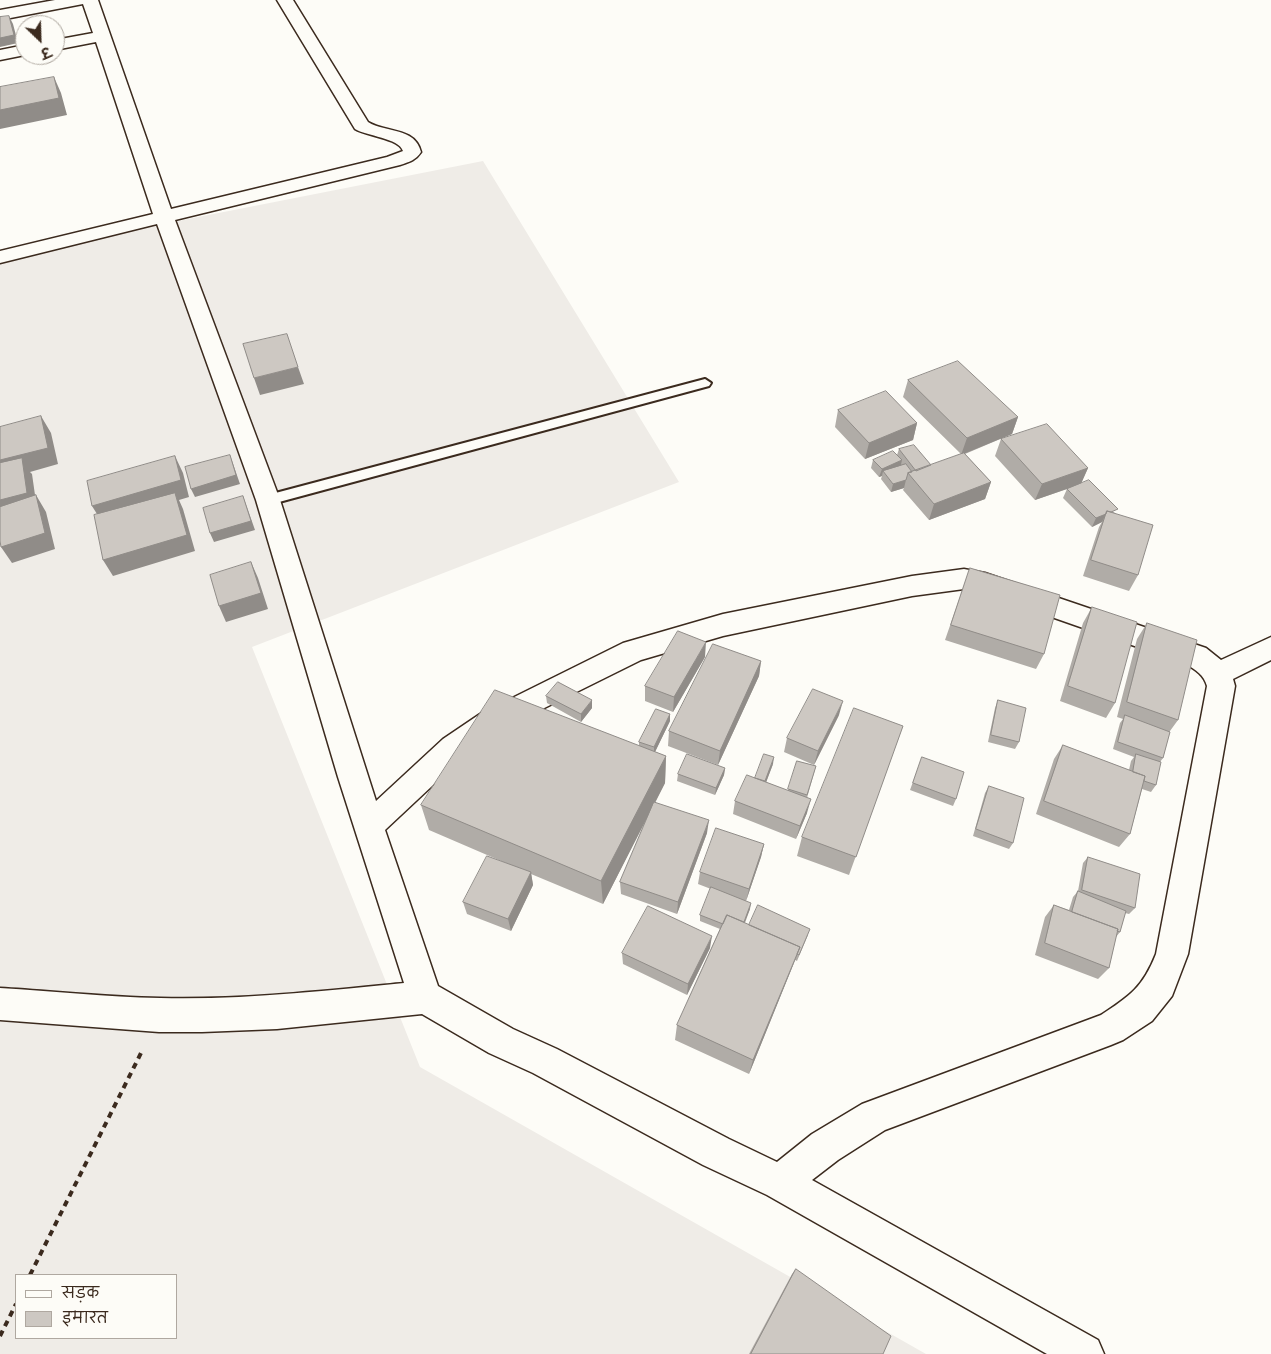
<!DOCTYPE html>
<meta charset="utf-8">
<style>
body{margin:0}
#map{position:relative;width:1271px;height:1354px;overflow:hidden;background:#fdfcf7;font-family:Mali,"Playpen Sans Deva",sans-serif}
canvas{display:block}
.legend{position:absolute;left:15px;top:1274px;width:162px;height:65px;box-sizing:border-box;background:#fdfcf7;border:1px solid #afa8a0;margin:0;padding:6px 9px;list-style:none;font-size:15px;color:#3b2a1e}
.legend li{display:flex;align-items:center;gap:10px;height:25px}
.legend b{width:25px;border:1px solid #afa8a0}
.north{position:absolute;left:15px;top:15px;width:50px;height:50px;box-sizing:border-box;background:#fdfcf7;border:1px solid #afa8a0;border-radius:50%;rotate:156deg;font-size:14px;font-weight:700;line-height:20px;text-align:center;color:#3b2a1e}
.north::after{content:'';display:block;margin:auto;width:18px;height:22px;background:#3b2a1e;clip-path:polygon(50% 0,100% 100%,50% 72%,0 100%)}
</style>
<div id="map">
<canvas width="1271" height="1354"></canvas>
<ul class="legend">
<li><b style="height:6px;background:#fdfcf7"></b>सड़क</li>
<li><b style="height:14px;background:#cdc8c2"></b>इमारत</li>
</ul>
<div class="north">उ</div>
</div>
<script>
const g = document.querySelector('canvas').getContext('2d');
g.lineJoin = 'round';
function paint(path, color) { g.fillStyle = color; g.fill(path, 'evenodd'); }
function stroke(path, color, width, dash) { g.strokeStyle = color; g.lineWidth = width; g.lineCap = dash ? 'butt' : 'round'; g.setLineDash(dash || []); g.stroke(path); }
paint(new Path2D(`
 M483,161l196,321 -427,165 168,420 506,287h-926v-1098zM16,1275h160v63h-160z`), '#efece7');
const service = new Path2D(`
 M705,379l6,4 -2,3 -441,119 -5,-2 -2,-3 2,-3 5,-2z`);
const minor = new Path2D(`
 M55,0h43l73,209 216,-52 16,-6c-4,-13 -37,-15 -48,-22l-78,-129h16l75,122c18,11 47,5 53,30 -5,8 -12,10 -21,13l-225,55 105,280 96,301 67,-62 37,-25 143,-71 100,-29 189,-38 52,-7 21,4 221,75 15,12 50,-23v23l-38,19 2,7 -47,268 -16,42 -20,25 -29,19 -12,5 -226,85 -47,30 -26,20 286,160 6,14h-57l-280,-159 -64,-30 -170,-92 -44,-20 -67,-39 -145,15 -75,3h-43l-159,-12v-32c53,3 107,9 160,10 82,2 163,-7 244,-15l-66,-206 -82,-277 -99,-276 -157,39v-12l153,-37 -57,-172 -41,8v-10l38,-7 -10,-29 -83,16v-10zM964,589l19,4 203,71c10,6 18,11 21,22l-51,268c-13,33 -26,42 -55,61l-239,89 -50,30 -35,28 -48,-23 -172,-90 -44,-20 -75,-43 -53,-156 78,-73 37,-27 141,-70 82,-24 189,-40z
 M25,45v10l-25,5v-10z`);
stroke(service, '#3b2a1e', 4);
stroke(minor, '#3b2a1e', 3);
stroke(new Path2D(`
 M30,1275l113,-226
 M0,1336l16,-32`), '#3b2a1e', 4, [6, 5]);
paint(service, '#fdfcf7');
paint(minor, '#fdfcf7');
paint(new Path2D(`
 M908,380l110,37 -6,17 -47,20 26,28 -6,17 -56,21 -26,-30 1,-2 -13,4 -10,-13 1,-3 -3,1 -8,-9 2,-8 24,-5 2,-6 32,16 30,-11 -58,-57z
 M838,410l79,13 -4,17 -48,19 -30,-32z
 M1001,439l87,29 -7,15 35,31 22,61 -9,16 -46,-15 16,-49 3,-5 -10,5 -29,-29 4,-9 3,-1 -35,12 -40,-44z
 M970,568l74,86 -8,15 -91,-29z
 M1092,607l23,96 -9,15 -46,-17 23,-78z
 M1147,623l31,97 -8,11 -7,27 -3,4 -4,23 -5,7 -9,-3 -12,45 -11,13 -83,-33 18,-55 9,-14 66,25 2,-9 3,-4 -21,-8 7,-26 3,-4 -6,-2 20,-78z
 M705,657l-32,55 -28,-11v-15z
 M761,661l-2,15 -41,89 -50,-19 1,-15z
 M546,696l46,12 -11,14 -34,-19z
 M998,700l21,42 -4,7 -27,-7 7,-34z
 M670,714v7l-15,31 11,4 -1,27 -10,20 52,30 -30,81 -56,-20 -1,-12 29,-69 -46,91 -72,-30 2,11 -22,46 -44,-17 -4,-12 45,-38 -79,-34 -8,-25 218,-59v-4z
 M839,715l-25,50 -30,-13 3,-14z
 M903,726l-54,149 -52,-19 5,-19z
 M922,757l34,42 -3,7 -43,-16z
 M797,761l19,5 -9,32v15l-11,26 -63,-25 2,-13 20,-23 18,-14 -7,18 22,9z
 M725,768l-1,7 -9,20 -38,-14 1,-7z
 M989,786l24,57 -4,6 -36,-13 12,-43z
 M764,844l-3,13 -15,44 4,8 -5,14 4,2 59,10 -11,26 -2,-1 -46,114 -74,-34 2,-15 43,-96 -20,-8v-6l11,-26 -13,-5 2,-12z
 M1088,857l47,51 -6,6 -4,-1 -5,19 -4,5 -7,31 -11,11 -63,-24 10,-38 9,-12 15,5 4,-13 5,-6 5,-28z
 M710,948l-23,47 -64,-31 -1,-11z
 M796,1269l87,85h-134l43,-80z`), '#b0aca7');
paint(new Path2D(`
 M9,16l4,8 5,19 -18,4v-9z
 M54,77l7,16 6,22 -67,14v-19z
 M298,367l6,17 -44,11 -6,-17z
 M41,416l10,17 7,31 -28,8 2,2 5,35 -37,10v-59z
 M1018,417l-6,17 -51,21 6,-17z
 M917,423l-4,17 -48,19 4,-16z
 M230,455l10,29 -45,13 -4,-8z
 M175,456l8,17 6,24 -10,3 4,9 12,42 -82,25 -10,-16 -1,-38 -10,-16z
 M902,460l-2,9 -17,2 -1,5 -3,1 3,-8z
 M1088,468l-7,16 -46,16 7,-16z
 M906,480l-2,8 -13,4 2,-8z
 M991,482l-6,17 -56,21 5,-16z
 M36,495l10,17 9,37 -43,14 -11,-16z
 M243,496l12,34 -41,12 -4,-9z
 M1106,514l-4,8 -10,5 4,-9z
 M251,562l7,16 10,31 -42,13 -7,-16z
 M706,642l-1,15 -32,55 1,-15z
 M761,661l-2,15 -41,89 2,-14z
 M592,700v8l-11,14v-8z
 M843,701l-4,14 -25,50 4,-14z
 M670,714v7l-16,33v-7z
 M666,756l-1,27 -62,121 -2,-23z
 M774,757l-1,7 -9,24 1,-7z
 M725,768l-1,7 -9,20 1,-7z
 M811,799l-4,14 -11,26 4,-13z
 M709,820l-2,13 -30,81 1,-12z
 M764,844l-3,13 -15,44 3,-12z
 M531,872l2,13 -22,46 -3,-12z
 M751,903l-1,6 -11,27 2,-6z
 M712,936l-2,12 -23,47 1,-11z
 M800,947l-6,16 -45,111 4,-14z`), '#908c88');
const building = new Path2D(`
 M9,16l5,19 -14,3v-21z
 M54,77l5,21 -59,12v-23z
 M287,334l11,33 -44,11 -11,-34z
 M958,361l60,56 -51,21 -59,-58z
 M886,391l31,32 -48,20 -31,-33z
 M41,416l7,32 -48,12v-33z
 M1047,424l41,44 -46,16 -41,-45z
 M914,445l17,20 -15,6 -17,-22z
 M893,451l9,9 -20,9 -9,-9z
 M964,453l27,29 -57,22 -26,-31z
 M230,455l6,20 -45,14 -6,-22z
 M175,456l6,24 -89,26 -5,-25z
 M22,458l5,35 -27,7v-37z
 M906,464l6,8 -4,1 -2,7 -13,4 -10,-13z
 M1089,480l29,29 -7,3 -4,-1 -1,3 -10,4 -29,-29z
 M175,493l12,42 -84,25 -9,-45z
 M36,495l9,38 -44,14 -1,-6v-34z
 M243,496l8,25 -41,12 -7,-25z
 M1107,511l46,14 -15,50 -47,-15z
 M251,562l10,31 -42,13 -9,-31z
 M970,568l90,27 -16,59 -93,-29z
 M1092,607l45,15 -22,81 -47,-17z
 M1147,623l50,17 -19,80 -51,-18z
 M678,631l28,11 -32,55 -29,-11z
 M713,644l48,17 -41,90 -51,-20z
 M558,682l34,18 -11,14 -35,-18z
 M813,689l30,12 -25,50 -31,-13z
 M495,690l171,66 -65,125 -180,-76z
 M998,700l28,8 -7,34 -28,-7z
 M854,708l49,18 -47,131 -54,-20z
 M656,709l14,5 -16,33 -15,-5z
 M1125,715l45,17 -7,26 -45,-16z
 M1063,745l82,31 -15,58 -86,-33z
 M687,754l38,14 -9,20 -38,-14z
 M764,754l10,3 -9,24 -10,-3z
 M1136,754l25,8 -5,23 -12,-4 1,-5 -12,-4z
 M922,757l42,15 -8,27 -43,-16z
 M797,761l19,5 -9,29 -19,-6z
 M747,775l64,24 -11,27 -65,-25z
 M989,786l35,12 -11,45 -37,-14z
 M654,802l55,18 -31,82 -58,-20z
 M716,828l48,16 -15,45 -49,-17z
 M487,856l44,16 -23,47 -45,-17z
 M1088,857l52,17 -5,34 -53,-18z
 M711,887l40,16 -7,19 -17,-7 -4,9 -23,-9z
 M1078,891l48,20 -6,21 -3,-1 1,-2 -46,-17z
 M758,905l52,24 -11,26 -2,-1 3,-7 -51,-22z
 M1054,905l64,24 -9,39 -64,-25z
 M648,906l64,30 -24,48 -66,-31z
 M727,915l73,32 -47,113 -76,-35z
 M796,1269l95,67 -8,18h-132z`);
paint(building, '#cdc8c2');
stroke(building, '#908c88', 1);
</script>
